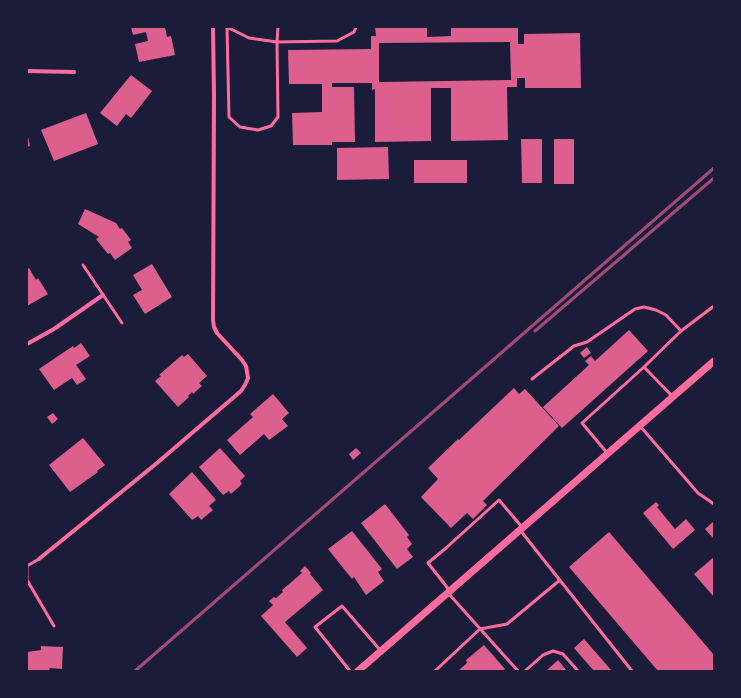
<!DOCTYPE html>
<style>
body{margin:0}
#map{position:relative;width:741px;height:698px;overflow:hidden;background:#1b1b3a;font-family:"PT Sans Narrow",sans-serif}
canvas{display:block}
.frame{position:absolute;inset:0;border:28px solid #1b1b3a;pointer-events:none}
</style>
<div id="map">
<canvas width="741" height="698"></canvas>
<div class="frame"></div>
</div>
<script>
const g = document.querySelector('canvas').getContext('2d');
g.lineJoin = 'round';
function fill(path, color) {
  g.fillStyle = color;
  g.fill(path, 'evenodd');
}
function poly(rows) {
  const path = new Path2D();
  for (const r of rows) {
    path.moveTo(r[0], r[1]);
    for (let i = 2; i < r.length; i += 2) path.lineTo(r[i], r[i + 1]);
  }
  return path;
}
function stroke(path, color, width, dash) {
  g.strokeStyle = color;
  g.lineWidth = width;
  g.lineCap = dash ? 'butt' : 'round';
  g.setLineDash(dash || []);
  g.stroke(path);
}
const building = poly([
 [131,27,165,27,167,37,171,36,175,55,139,62,135,44,148,41,146,32,133,35],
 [375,27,427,27,427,37,451,36,451,27,518,27,518,44,524,44,524,34,580,33,581,88,525,88,525,78,517,78,517,87,507,87,508,140,451,141,451,88,431,88,431,141,375,142,375,89,372,90,372,83,332,83,332,87,354,87,355,142,332,142,332,145,293,145,292,113,322,112,322,84,289,84,288,50,371,49,371,36,376,36],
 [510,42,511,80,379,82,379,43],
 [131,75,152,91,131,118,126,114,117,126,100,113],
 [86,113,98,144,54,161,41,130],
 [27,132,30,146,27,147],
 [521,139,542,139,542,183,522,183],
 [554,139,574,139,574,184,554,184],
 [388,147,389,179,337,180,337,148],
 [414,160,467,160,467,183,414,183],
 [85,209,116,223,120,229,122,228,131,240,128,242,132,248,115,260,110,253,108,254,96,239,99,237,78,224],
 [152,264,172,297,145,314,133,295,142,290,133,275],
 [29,268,36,280,38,278,48,294,27,306,27,269],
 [629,330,648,351,562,428,543,407,589,365,585,361,591,356,595,361],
 [81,343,90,356,76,365,86,379,77,385,72,378,54,390,39,369,73,346,74,348],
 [587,347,591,353,584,358,580,353],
 [188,354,207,376,199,383,202,386,193,394,192,392,188,396,189,397,178,407,155,381,161,376,159,375,182,355,184,357],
 [514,388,519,394,525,389,559,426,483,501,487,505,473,519,467,513,451,528,421,497,438,479,428,468,458,439,459,440],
 [273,394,289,413,282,419,288,426,269,440,264,434,240,455,227,440,253,417,250,414],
 [53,413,58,419,52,424,47,417],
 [83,438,105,465,97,471,98,472,70,492,49,465],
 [220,448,245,476,240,481,242,484,231,494,229,491,223,495,199,467],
 [356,448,361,453,353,460,349,454],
 [192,472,216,500,209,506,213,510,201,520,198,516,192,520,169,494],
 [656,502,659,505,657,507,675,529,686,519,695,530,673,549,643,513],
 [385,504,409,535,407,537,412,544,407,549,413,557,397,569,361,523],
 [714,521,714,539,705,529],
 [352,531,382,569,378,572,384,581,366,595,354,577,352,579,328,549],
 [609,532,714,655,714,671,658,671,569,567],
 [714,557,714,597,694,574],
 [305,566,311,573,310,574,323,590,285,622,307,648,297,657,261,616,273,605,269,601,274,597,276,598,283,592,282,590,302,573,300,571],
 [584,639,612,671,594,671,574,648],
 [484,645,505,669,503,671,458,671,467,663,466,660],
 [41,646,63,647,62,669,50,668,49,671,27,671,27,652,41,650],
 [558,660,567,671,546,671]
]);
const service = poly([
 [227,27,229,117,240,127,258,130,271,126,278,117,277,42,337,41,354,32,356,27],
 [227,27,249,38,277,42,278,27],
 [83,265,122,323],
 [644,367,681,331,714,306],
 [532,379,574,346,587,342,635,309,644,307,656,310,666,315,681,331],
 [640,426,698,493,714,504],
 [608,454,582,423,644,367,673,397],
 [520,530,632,671],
 [39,559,27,566,27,580,54,626],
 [450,591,428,563,446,548,499,500,522,527],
 [448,593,518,671],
 [350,671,315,627,342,606,381,651],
 [435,671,480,629,507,624,560,580],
 [525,671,543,655,553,651,563,654,578,671]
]);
const minor = poly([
 [27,71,74,72],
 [27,344,54,329,103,295],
 [39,559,157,463,241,391,245,385,248,378,246,366,242,360,217,333,214,327,213,320,214,96,213,27]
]);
const tertiary = poly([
 [358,671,714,361]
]);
const rail = poly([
 [535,331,714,178],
 [135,671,714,168]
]);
fill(building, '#dd5f8e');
stroke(service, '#ff6b9d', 3);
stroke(minor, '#ff6b9d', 4);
stroke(tertiary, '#ff6b9d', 7);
stroke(rail, '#a44b75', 3);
</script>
